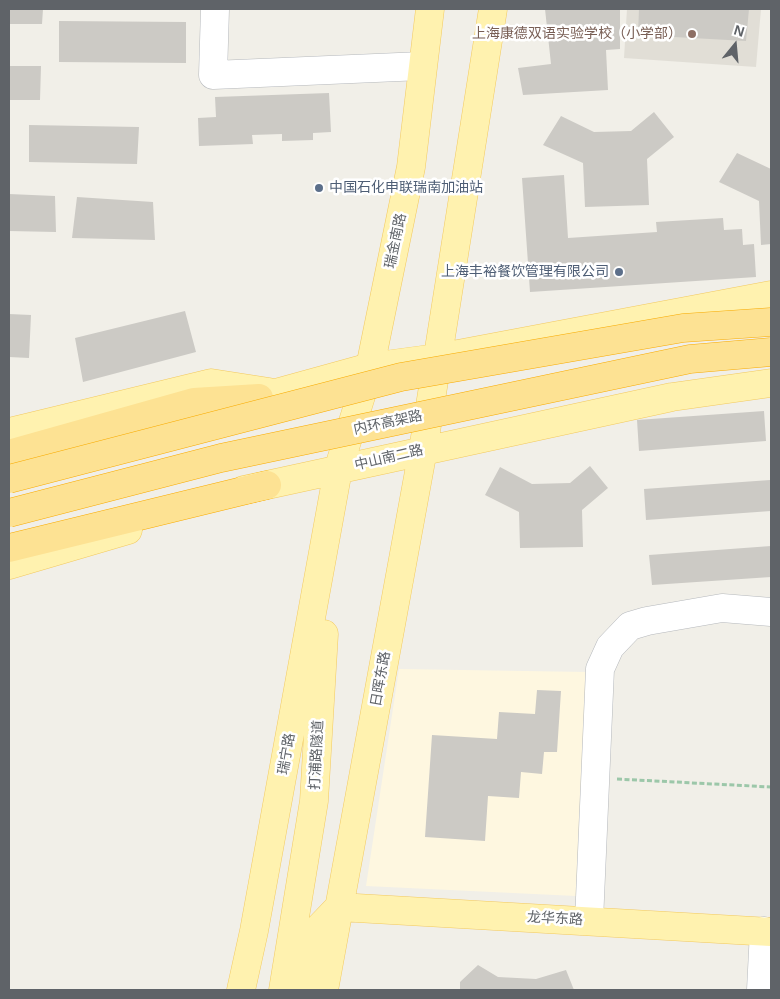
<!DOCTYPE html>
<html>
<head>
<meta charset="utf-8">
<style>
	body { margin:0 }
	#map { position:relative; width:780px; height:999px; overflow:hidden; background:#f1efe8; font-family:Arial,sans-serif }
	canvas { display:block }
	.frame { position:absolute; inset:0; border:10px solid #5f6368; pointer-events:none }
	.north { position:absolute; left:710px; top:20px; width:50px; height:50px; -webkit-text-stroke:4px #fff; paint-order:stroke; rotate:17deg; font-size:14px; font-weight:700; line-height:20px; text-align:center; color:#5f6368 }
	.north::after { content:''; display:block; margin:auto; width:18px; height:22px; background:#5f6368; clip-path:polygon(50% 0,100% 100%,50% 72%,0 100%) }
</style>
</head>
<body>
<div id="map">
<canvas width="780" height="999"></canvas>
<div class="frame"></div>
<div class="north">N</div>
</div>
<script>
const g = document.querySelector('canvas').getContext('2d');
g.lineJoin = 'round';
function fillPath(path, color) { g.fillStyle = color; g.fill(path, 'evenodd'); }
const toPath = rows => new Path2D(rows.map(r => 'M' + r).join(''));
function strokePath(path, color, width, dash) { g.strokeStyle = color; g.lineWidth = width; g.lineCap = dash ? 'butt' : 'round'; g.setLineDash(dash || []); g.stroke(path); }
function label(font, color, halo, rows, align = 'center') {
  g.font = font + ' Arial,"Noto Sans SC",sans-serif'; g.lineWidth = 5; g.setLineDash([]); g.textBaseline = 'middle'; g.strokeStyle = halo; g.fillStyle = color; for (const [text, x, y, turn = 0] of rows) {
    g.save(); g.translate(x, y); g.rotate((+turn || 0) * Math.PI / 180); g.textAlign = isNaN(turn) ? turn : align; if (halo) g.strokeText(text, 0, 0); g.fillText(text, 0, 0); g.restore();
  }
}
const commercial = toPath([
	[399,669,588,672,576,896,366,886]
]);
const education = toPath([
	[627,9,761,9,756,67,624,58]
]);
const building = toPath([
	[9,9,43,9,42,24,9,24],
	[545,9,620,9,620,49,606,50,608,90,523,95,518,68,551,64],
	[639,9,749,9,746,41,638,35],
	[59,21,186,22,186,63,59,62],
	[9,66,41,66,40,100,9,100],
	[329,93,331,132,313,133,313,140,282,141,282,134,252,135,253,144,199,146,198,118,216,117,215,97],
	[654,112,674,137,647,159,649,205,585,207,583,163,543,145,561,116,594,132,631,131],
	[29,125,139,127,137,164,29,162],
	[737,153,771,169,771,244,761,245,759,201,719,182],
	[564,175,568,238,657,232,656,222,723,218,724,230,742,229,743,245,754,244,756,277,530,292,522,178],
	[9,194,55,196,56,232,9,231],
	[77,197,153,202,155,240,72,238],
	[185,311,196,352,83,382,75,338],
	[9,314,31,315,29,358,9,357],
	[764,411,766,441,639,451,637,420],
	[590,466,608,488,582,510,583,547,520,548,519,512,485,495,500,467,532,484,570,483],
	[770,480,771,511,646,520,644,489],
	[771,546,771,577,652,585,649,555],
	[537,690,561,691,557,752,544,752,542,774,521,772,519,798,488,796,485,841,425,837,432,735,497,739,499,712,535,714],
	[478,965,498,977,536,979,566,970,574,990,460,990,460,982]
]);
const path = toPath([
	[617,779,771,787]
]);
const minor = toPath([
	[215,9,213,75,422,66],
	[589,921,600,669,610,647,630,626,647,621,722,608,771,612],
	[761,990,764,931]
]);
const major = toPath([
	[236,404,370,367,437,358,771,295],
	[9,432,211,383,269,392],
	[244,490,672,397,771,383],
	[9,565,128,530],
	[339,907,771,932],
	[241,990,254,931,338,470,370,367,411,167,430,9],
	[283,990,314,801,324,634],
	[304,990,315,932,339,907],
	[324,990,423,450,493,9]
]);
const highway = toPath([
	[9,454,194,402,259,398],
	[9,548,267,485]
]);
const highwayBridge = toPath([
	[9,479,401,377,683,328,771,322],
	[9,513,221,458,690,359,771,352]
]);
const markers = [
	[692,34,5,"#8d6e63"],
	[319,188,5,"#5c6f8a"],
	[619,272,5,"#5c6f8a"]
];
const educationNames = [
	["上海康德双语实验学校（小学部）",682,34]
];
const serviceNames = [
	["中国石化申联瑞南加油站",329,188],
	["上海丰裕餐饮管理有限公司",609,272,"right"]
];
const streetNames = [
	["瑞金南路",396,241,-78],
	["内环高架路",388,423,-12],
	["中山南二路",389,458,-13],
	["日晖东路",381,679,-80],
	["瑞宁路",287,754,-80],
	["打浦路隧道",317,755,-87],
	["龙华东路",555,919,3]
];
fillPath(commercial, '#fef7e0');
fillPath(education, '#e1ded6');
fillPath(building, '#cccac5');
strokePath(minor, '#b5b8bc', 29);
strokePath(major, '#f2c960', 29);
strokePath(highway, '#f9ab00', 29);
strokePath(path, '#9cc7a9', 3, [5, 2.5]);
strokePath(minor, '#fff', 28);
strokePath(major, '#fff2af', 28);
strokePath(highway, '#fde293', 28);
strokePath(highwayBridge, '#f9ab00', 29, []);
strokePath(highwayBridge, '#fde293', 28);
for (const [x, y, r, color] of markers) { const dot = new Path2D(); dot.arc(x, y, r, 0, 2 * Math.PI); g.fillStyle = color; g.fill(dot); strokePath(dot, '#fff', 2); }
label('14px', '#785e54', '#fff', educationNames, 'right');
label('14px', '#4e5e75', '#fff', serviceNames, 'left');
label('14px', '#5f6368', '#fff', streetNames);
</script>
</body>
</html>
